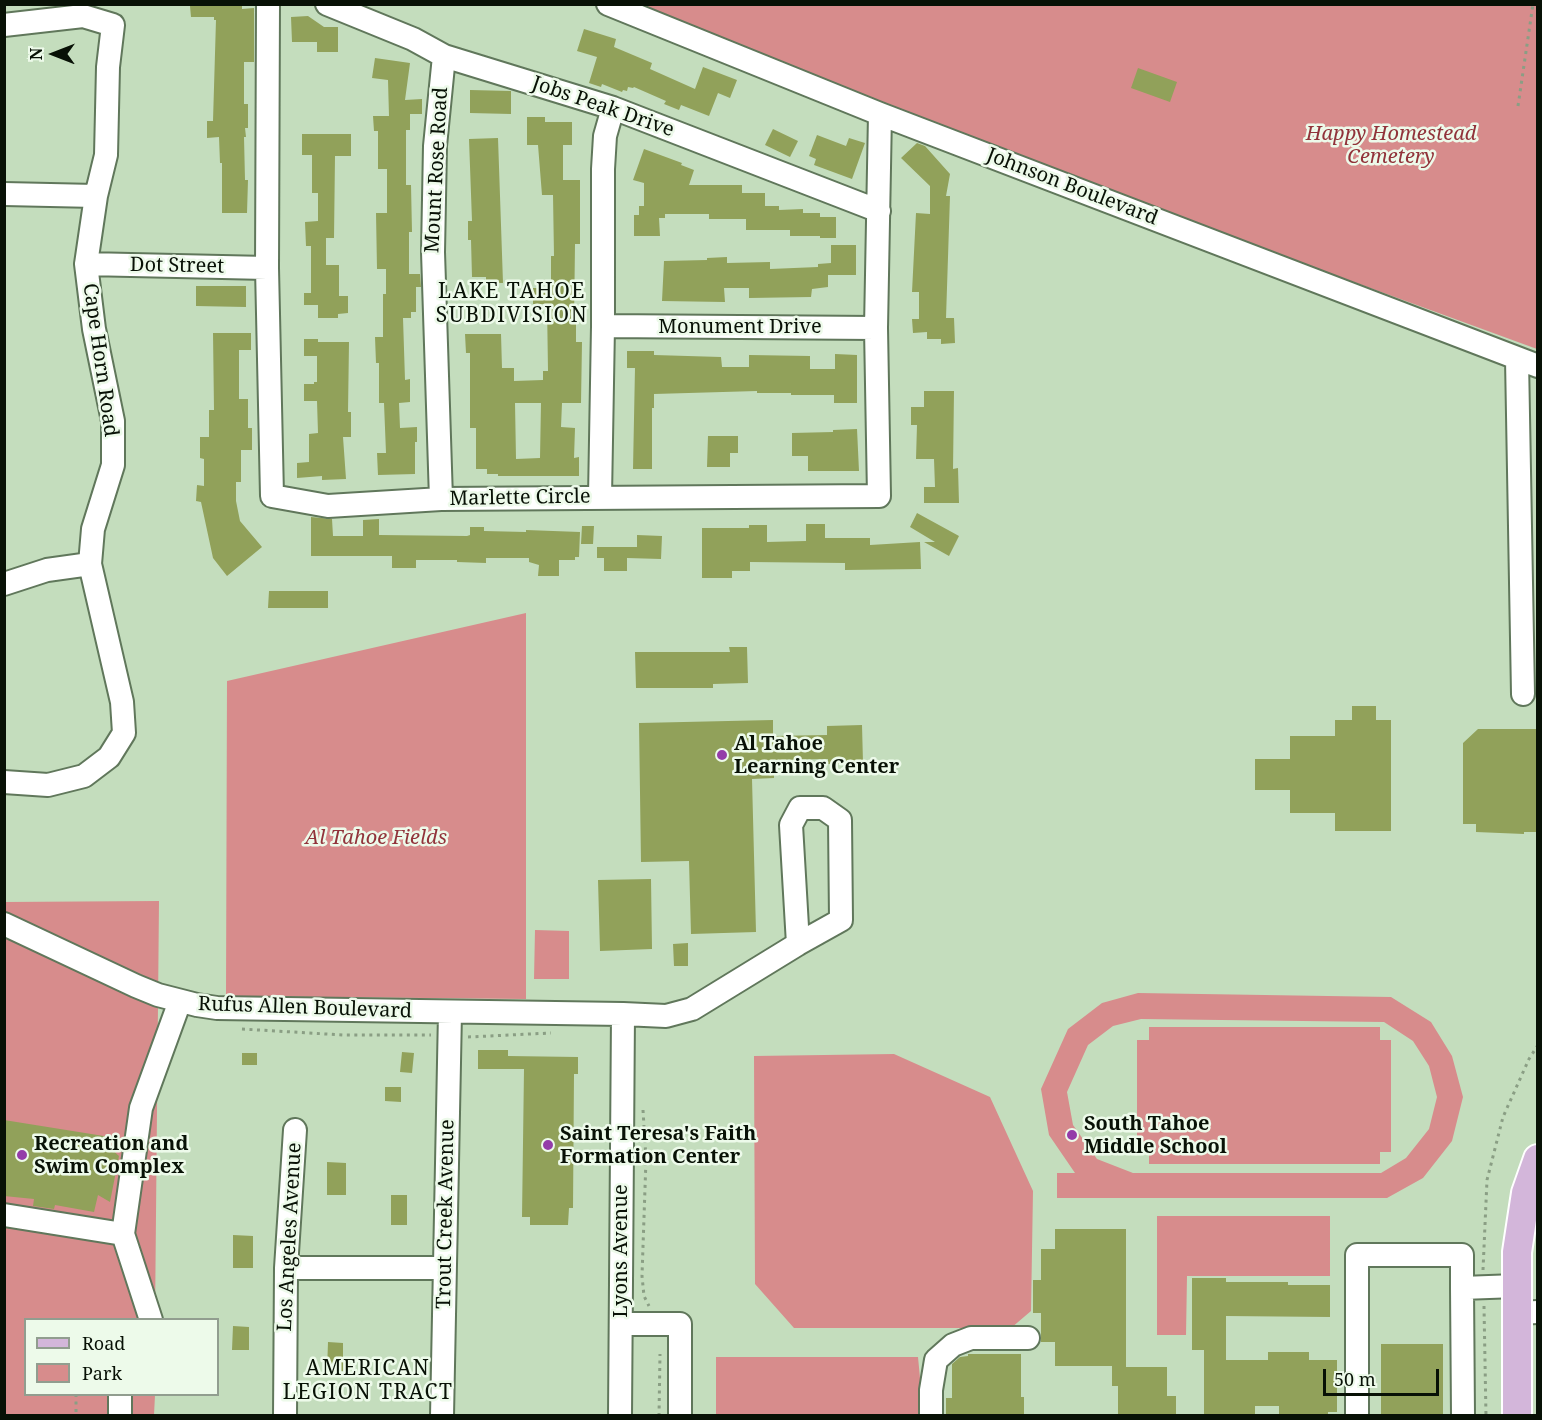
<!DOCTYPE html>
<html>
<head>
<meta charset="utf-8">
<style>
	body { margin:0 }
	#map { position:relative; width:1542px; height:1420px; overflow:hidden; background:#c4ddbd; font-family:"Noto Serif",serif }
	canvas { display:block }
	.frame { position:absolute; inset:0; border:6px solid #081106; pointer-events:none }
	.legend { position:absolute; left:24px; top:1318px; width:195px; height:78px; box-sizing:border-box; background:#edfaea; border:2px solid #919d8f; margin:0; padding:8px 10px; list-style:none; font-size:18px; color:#081106 }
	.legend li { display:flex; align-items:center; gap:12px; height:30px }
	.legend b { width:30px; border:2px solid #919d8f }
	.north { position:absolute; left:24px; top:24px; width:60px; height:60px; -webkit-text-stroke:4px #edfaea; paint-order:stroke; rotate:270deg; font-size:16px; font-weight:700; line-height:24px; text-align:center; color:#081106 }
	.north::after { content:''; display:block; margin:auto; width:21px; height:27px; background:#081106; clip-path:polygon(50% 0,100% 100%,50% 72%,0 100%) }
	.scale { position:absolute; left:1323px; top:1369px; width:116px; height:27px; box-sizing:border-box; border:3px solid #081106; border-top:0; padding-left:8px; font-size:18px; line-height:21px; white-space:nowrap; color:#081106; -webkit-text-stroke:4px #edfaea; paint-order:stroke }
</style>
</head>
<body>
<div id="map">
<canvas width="1542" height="1420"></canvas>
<div class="frame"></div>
<ul class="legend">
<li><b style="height:8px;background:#d3b6da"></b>Road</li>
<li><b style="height:16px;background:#d78c8c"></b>Park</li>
</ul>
<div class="north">N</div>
<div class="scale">50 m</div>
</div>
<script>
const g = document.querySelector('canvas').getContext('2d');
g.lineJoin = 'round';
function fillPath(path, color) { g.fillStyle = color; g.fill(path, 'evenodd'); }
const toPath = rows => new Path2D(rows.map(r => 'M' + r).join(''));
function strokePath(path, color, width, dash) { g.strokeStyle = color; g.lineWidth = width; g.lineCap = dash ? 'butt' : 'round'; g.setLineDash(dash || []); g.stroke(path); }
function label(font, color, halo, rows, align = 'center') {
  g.font = font + ' "Noto Serif",serif'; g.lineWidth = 5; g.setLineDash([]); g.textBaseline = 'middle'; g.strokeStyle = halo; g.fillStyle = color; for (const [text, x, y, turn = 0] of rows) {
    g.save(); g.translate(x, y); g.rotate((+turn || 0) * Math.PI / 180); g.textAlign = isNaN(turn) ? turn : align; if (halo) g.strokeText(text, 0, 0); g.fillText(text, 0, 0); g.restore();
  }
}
const green = toPath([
	[633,5,1537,5,1537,349,949,134],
	[526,613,526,999,226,996,227,681],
	[159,901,155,1319,26,1320,26,1394,155,1395,154,1415,5,1415,4,902],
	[535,930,569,931,569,979,534,979],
	[1138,993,1391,997,1431,1022,1452,1056,1463,1097,1452,1141,1423,1178,1387,1198,1057,1198,1057,1173,1075,1173,1049,1135,1041,1089,1068,1029,1102,1003],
	[1141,1019,1384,1022,1413,1041,1429,1066,1437,1097,1429,1129,1406,1158,1381,1173,1133,1173,1097,1159,1073,1125,1067,1092,1088,1045,1113,1026],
	[1149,1027,1380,1027,1380,1040,1391,1040,1391,1152,1380,1152,1380,1164,1149,1164,1149,1152,1137,1152,1137,1040,1149,1040],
	[894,1054,990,1097,1033,1191,1031,1311,1011,1328,794,1328,755,1284,754,1056],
	[1157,1216,1330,1216,1330,1276,1187,1276,1186,1335,1157,1335],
	[716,1357,918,1357,922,1399,920,1415,716,1416]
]);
const building = toPath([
	[242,4,242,9,254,8,254,62,244,62,244,104,248,104,248,128,245,128,246,137,244,137,245,180,248,180,247,213,222,213,222,163,220,163,219,137,207,138,207,121,213,121,216,20,214,20,214,17,191,17,190,6],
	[308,16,324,27,338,27,338,52,317,52,317,42,292,42,291,17],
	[584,29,616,39,614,47,652,63,650,69,695,89,703,67,737,80,730,98,718,93,709,116,681,105,679,110,664,104,666,101,634,87,633,88,628,87,627,91,623,90,622,92,602,84,601,87,589,83,597,57,577,51],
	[375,58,410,63,405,100,422,99,422,114,410,114,410,130,406,130,406,185,411,185,412,232,409,232,409,274,420,274,421,287,416,287,416,312,411,312,411,318,403,318,405,380,410,379,410,402,399,403,400,428,417,427,417,442,415,442,415,474,378,475,377,453,386,453,384,403,379,403,379,363,376,363,375,337,383,337,383,294,386,294,386,269,377,269,376,213,387,213,387,169,378,169,378,131,374,131,373,116,389,116,388,80,372,78],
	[1138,68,1177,82,1170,102,1131,88],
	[470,90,511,91,511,114,470,113],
	[527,117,545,117,545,122,572,122,572,145,563,145,563,180,580,180,580,244,575,244,574,323,576,323,576,342,582,342,581,403,562,403,561,427,575,428,574,458,579,457,579,476,498,476,498,474,487,474,487,469,476,469,476,428,470,428,470,353,466,353,465,334,501,334,502,368,514,368,514,381,543,380,543,371,548,371,547,304,533,304,533,288,551,288,551,256,554,256,553,195,542,195,538,145,527,145],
	[515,403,541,403,540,458,516,459],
	[773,129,798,141,790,157,765,145],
	[302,134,351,134,351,156,335,156,334,238,326,238,326,265,339,265,339,296,348,296,348,313,338,314,338,318,318,318,318,305,304,305,304,293,311,293,311,246,306,246,305,222,318,221,318,193,312,193,312,155,302,155],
	[817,135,846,146,849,138,865,143,852,179,814,165,816,159,809,156],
	[498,138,503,283,486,283,486,277,472,277,471,240,468,240,468,221,472,221,469,139],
	[917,143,925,146,950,174,946,196,950,196,946,318,954,318,955,343,941,344,941,339,927,339,927,332,913,333,912,319,919,319,919,292,912,292,916,213,930,214,930,186,901,158],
	[644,149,682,163,681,165,694,170,689,185,742,185,742,193,765,193,765,206,779,206,779,210,803,209,803,213,820,213,820,217,836,217,836,238,820,238,820,236,790,236,790,230,746,230,746,219,709,219,709,214,665,214,665,218,659,218,660,236,634,236,634,215,639,215,639,206,644,206,644,183,633,180],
	[831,245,856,245,856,275,828,275,828,287,812,289,811,297,749,298,749,288,724,288,725,302,662,301,664,261,707,260,707,258,727,257,727,263,770,262,770,269,818,267,818,264,831,263],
	[196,286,246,286,246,307,196,306],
	[213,333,251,333,251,350,239,350,239,399,248,399,248,428,252,428,252,450,241,450,241,482,236,482,236,501,240,521,262,547,227,576,213,558,201,502,196,501,197,485,204,486,204,459,200,458,200,437,209,437,209,410,214,410],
	[304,339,318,339,318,342,349,342,348,412,351,412,351,437,343,437,346,479,322,480,322,476,297,478,297,463,309,462,309,434,318,433,317,401,304,401,304,384,314,384,314,382,317,382,317,356,304,356],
	[627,351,654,351,654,355,721,357,722,367,749,367,749,355,810,356,810,369,835,369,835,354,857,355,857,403,834,403,834,395,791,395,791,393,757,393,757,391,654,394,654,408,652,408,652,469,633,469,635,368,627,368],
	[924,391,954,391,953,469,958,468,959,503,924,503,924,487,935,487,934,459,916,459,917,425,911,425,911,407,924,407],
	[857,429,859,471,808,471,808,456,792,456,792,433,833,432,833,430],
	[708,436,738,436,738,453,730,453,730,467,707,467],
	[917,513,959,536,949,556,924,542,935,542,910,527],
	[311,517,332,519,333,536,363,536,363,520,379,519,379,535,467,536,470,535,470,527,484,527,484,531,526,532,526,530,580,532,579,557,575,557,575,560,559,560,559,576,538,576,539,565,529,562,529,558,486,558,486,563,457,562,457,560,416,560,416,568,392,568,392,556,311,556],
	[806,524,825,524,825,538,870,538,870,545,920,542,921,569,845,570,845,563,750,562,750,571,732,571,732,578,702,578,702,528,749,528,749,525,767,525,767,542,806,541],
	[582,526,594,526,593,544,581,544],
	[637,535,662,536,661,559,627,558,627,571,604,571,604,558,597,558,597,547,637,547],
	[269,591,328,591,328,608,268,608],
	[729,647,747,647,748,683,713,684,713,688,636,688,635,652,730,652],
	[1352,706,1376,706,1376,720,1391,720,1391,831,1335,831,1335,813,1290,813,1290,790,1255,790,1255,759,1290,759,1290,736,1335,736,1335,720,1352,720],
	[773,720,773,736,827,735,827,726,862,725,863,763,828,764,828,759,774,760,774,778,752,779,756,932,691,934,689,861,641,862,639,723],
	[1478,729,1538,729,1538,832,1524,832,1524,834,1476,832,1476,824,1463,824,1463,743],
	[651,879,652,949,600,951,598,880],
	[688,943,688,966,674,966,673,944],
	[478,1050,508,1050,508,1056,578,1057,578,1074,574,1074,573,1208,569,1208,568,1225,530,1225,530,1217,522,1217,524,1069,478,1069],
	[402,1052,414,1053,412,1073,400,1072],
	[242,1053,257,1053,257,1065,242,1065],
	[385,1087,401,1087,401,1102,385,1101],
	[4,1120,110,1137,108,1146,119,1156,110,1202,98,1195,94,1212,55,1205,54,1209,33,1206,34,1199,4,1196],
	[327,1162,346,1163,346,1195,327,1195],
	[391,1195,407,1195,407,1225,391,1225],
	[1055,1229,1126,1229,1126,1367,1167,1367,1167,1396,1176,1396,1176,1416,1118,1416,1118,1386,1112,1386,1112,1366,1055,1366,1055,1342,1041,1342,1041,1313,1033,1313,1033,1280,1041,1280,1041,1249,1055,1249],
	[233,1235,253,1236,253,1268,233,1268],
	[1192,1278,1226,1278,1226,1282,1288,1282,1288,1285,1330,1285,1330,1317,1226,1316,1226,1360,1268,1360,1268,1352,1309,1352,1309,1360,1337,1360,1337,1412,1328,1412,1328,1416,1279,1416,1279,1406,1255,1406,1255,1416,1204,1416,1204,1350,1192,1350],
	[233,1326,249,1327,249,1350,232,1350],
	[328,1342,343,1343,343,1371,327,1371],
	[1381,1344,1443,1344,1443,1416,1381,1416],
	[968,1354,1021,1354,1021,1397,1024,1397,1024,1416,946,1416,946,1398,952,1398,952,1364,960,1357,968,1356]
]);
const path = toPath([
	[1518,106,1533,4],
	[242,1029,343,1035,431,1035],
	[468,1037,551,1033],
	[643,1110,646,1159,642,1276,644,1296,649,1306],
	[1483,1270,1487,1180,1503,1117,1529,1059,1538,1045],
	[1484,1306,1486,1416],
	[76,1394,76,1416],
	[659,1416,660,1354]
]);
const minor = toPath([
	[268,4,267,268,272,496,328,506,441,499,879,496,876,328,880,114],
	[327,4,413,39,444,56,613,108,879,211],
	[608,4,880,114,1538,366],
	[4,25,83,16,113,25,108,67,106,155,96,196,86,264,94,329,113,421,113,465,93,529,90,564,122,702,124,733,109,757,84,776,48,785,4,782],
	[4,194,96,196],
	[86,264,267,268],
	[603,326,876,328],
	[1517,359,1523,694],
	[600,497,603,326,603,169,605,136,613,108],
	[441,499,433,252,435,146,444,56],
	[4,584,47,570,90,564],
	[4,924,136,986,158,995,197,1005,217,1008,623,1014,666,1016,692,1009,798,944,841,920,840,820,823,808,800,808,791,825,798,944],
	[4,1215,123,1234,141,1108,180,1001],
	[123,1234,151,1320],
	[286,1268,444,1268],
	[1516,1313,1538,1312],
	[621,1324,680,1324,680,1416],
	[120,1394,120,1416],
	[285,1416,286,1268,295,1130],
	[442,1416,450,1012],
	[620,1416,623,1014],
	[931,1416,931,1390,936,1360,953,1345,971,1338,1028,1338],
	[1357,1416,1357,1255,1462,1255,1462,1288],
	[1463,1416,1462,1288,1516,1286]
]);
const major = toPath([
	[1517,1416,1517,1252,1526,1193,1538,1159]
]);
const markers = [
	[722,755,6,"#943ca9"],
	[1072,1135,6,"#943ca9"],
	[548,1145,6,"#943ca9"],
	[22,1155,6,"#943ca9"]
];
const streetNames = [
	["Jobs Peak Drive",603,107,19],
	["Mount Rose Road",437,170,-87],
	["Johnson Boulevard",1072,187,21],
	["Dot Street",177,266,1],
	["Monument Drive",740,327],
	["Cape Horn Road",100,360,82],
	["Marlette Circle",520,498,-1],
	["Rufus Allen Boulevard",305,1008,2],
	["Trout Creek Avenue",446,1214,-89],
	["Los Angeles Avenue",290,1237,-87],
	["Lyons Avenue",621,1251,-90]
];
const parkNames = [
	["Happy Homestead",1391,134],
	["Cemetery",1391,157],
	["Al Tahoe Fields",376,838]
];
const poiNames = [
	["Al Tahoe",734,744],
	["Learning Center",734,767],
	["South Tahoe",1084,1124],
	["Middle School",1084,1147],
	["Saint Teresa's Faith",560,1134],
	["Formation Center",560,1157],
	["Recreation and",34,1144],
	["Swim Complex",34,1167]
];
const neighbourhoodNames = [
	["LAKE TAHOE",512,292],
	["SUBDIVISION",512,316],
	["AMERICAN",368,1369],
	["LEGION TRACT",368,1393]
];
fillPath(green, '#d78c8c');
fillPath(building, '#91a15a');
strokePath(minor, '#60775b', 26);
strokePath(major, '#fff', 32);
strokePath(path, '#8a9e84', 3, [3, 4.5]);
strokePath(minor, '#fff', 22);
strokePath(major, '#d3b6da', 28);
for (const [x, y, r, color] of markers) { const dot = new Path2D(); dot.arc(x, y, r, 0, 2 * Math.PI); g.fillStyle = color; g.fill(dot); strokePath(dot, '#edfaea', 2); }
label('20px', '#081106', '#edfaea', streetNames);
label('italic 20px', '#91333a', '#edfaea', parkNames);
label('bold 20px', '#081106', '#edfaea', poiNames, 'left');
g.letterSpacing = '1.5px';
label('21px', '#081106', '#edfaea', neighbourhoodNames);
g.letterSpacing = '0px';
</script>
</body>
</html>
